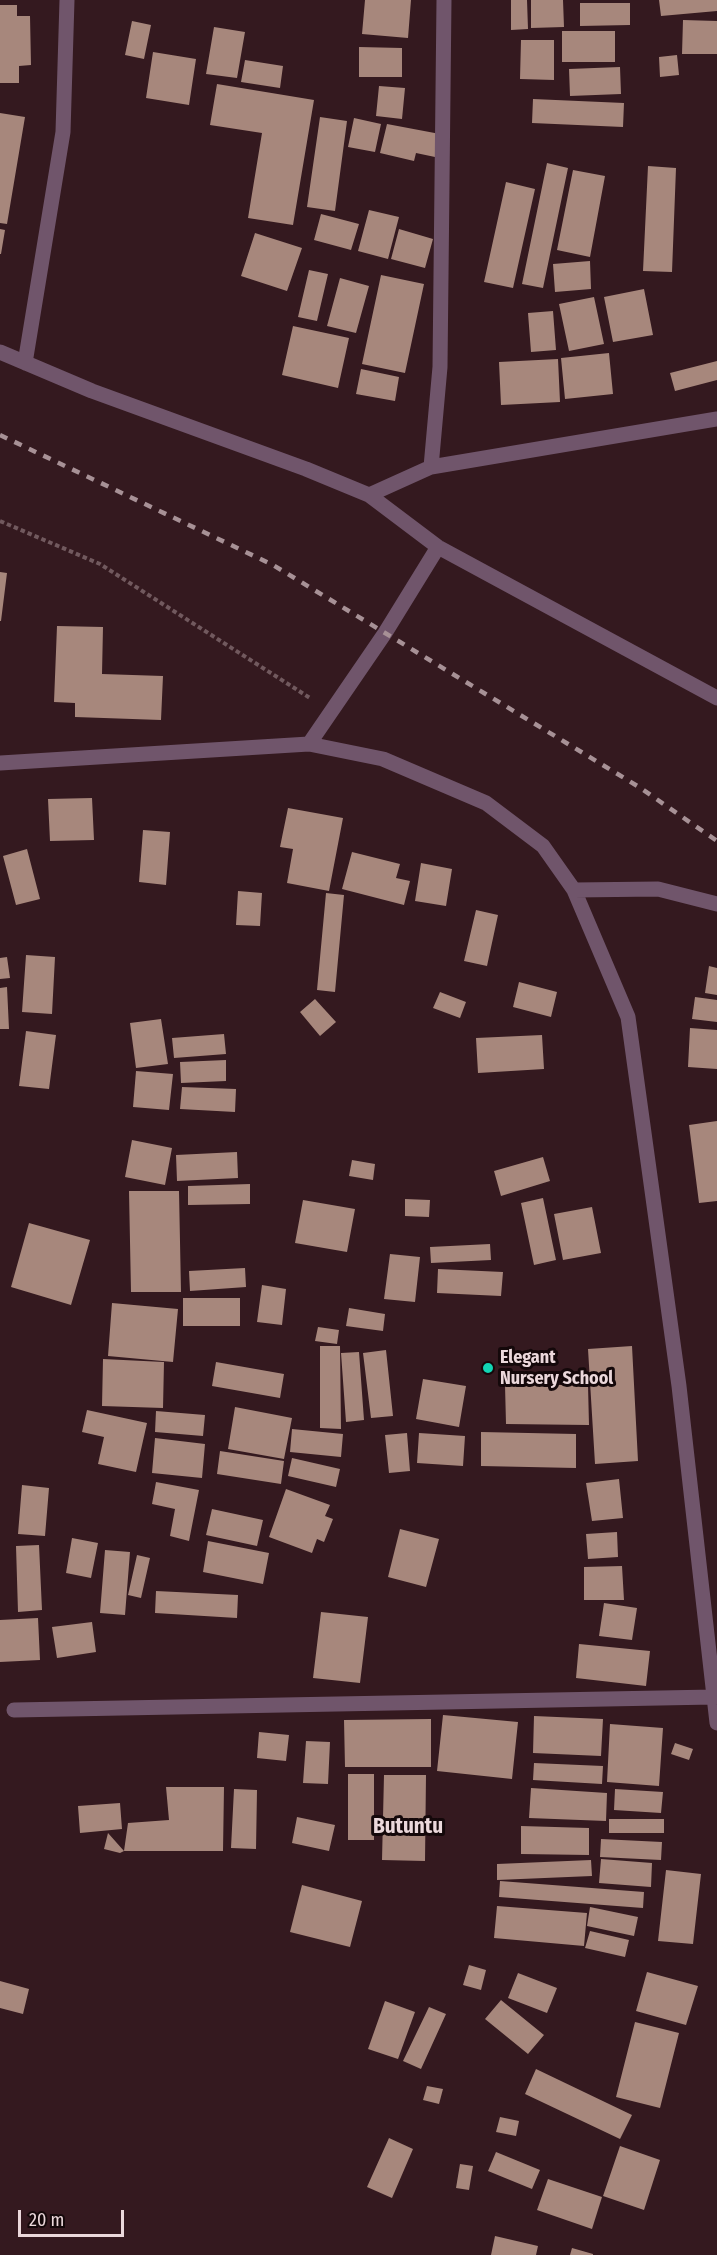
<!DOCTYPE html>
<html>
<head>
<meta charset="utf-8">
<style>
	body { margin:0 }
	#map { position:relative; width:717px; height:2255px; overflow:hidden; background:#34191f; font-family:"Fira Sans Condensed",sans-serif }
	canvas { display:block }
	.scale { position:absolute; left:18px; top:2210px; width:106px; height:27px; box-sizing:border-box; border:3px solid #ebd8db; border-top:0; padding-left:8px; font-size:18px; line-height:21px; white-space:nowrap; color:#ebd8db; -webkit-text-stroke:4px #14080a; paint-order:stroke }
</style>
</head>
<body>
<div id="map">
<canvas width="717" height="2255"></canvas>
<div class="scale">20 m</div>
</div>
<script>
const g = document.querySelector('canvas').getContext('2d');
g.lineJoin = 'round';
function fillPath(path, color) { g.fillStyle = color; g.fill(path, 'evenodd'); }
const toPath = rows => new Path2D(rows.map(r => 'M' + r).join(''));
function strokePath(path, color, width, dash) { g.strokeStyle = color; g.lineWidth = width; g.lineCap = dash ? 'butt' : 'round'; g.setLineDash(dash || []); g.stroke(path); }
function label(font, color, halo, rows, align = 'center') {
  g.font = font + ' "Fira Sans Condensed",sans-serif'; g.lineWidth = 6; g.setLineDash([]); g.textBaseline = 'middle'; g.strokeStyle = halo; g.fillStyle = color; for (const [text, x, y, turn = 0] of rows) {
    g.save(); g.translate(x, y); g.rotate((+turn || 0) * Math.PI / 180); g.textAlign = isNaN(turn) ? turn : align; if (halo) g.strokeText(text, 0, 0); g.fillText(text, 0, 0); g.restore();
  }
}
const building = toPath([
	[365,0,411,0,408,38,362,34],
	[511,0,527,0,528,29,511,30],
	[531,0,563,0,564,27,531,28],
	[659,0,717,0,717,11,661,16],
	[580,3,630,3,630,25,580,26],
	[0,5,17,5,17,16,30,16,31,65,19,66,19,83,0,83],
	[683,20,717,21,717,54,682,54],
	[132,21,151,25,144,59,125,55],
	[214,27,245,32,237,78,206,74],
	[562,31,615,31,615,62,562,62],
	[521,40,554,40,554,80,520,79],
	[359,47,402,48,402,77,359,77],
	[153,52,196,59,189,105,146,98],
	[677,55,679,75,660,77,659,57],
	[245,60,283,66,280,88,241,82],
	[620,67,621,94,570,96,569,69],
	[217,84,314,100,293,225,248,218,262,133,210,125],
	[379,86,405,88,402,119,376,116],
	[533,99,624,103,623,127,532,123],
	[0,113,25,117,7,224,0,223],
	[320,117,347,121,335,211,307,207],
	[354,118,381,124,375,152,348,147],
	[387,124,440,134,435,157,416,153,414,161,380,153],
	[547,163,568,168,543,288,522,284],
	[648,166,676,168,672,272,643,271],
	[573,170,605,176,590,257,557,250],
	[506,182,535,189,513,288,484,282],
	[369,210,399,217,388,259,358,251],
	[321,214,359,224,351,250,314,240],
	[0,229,5,230,1,254,0,254],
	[399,229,433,239,425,268,391,259],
	[255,233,302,248,287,291,241,276],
	[590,261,591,289,555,292,553,264],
	[309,270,328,274,317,321,298,317],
	[381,275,424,284,405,373,362,364],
	[340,278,369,286,356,333,327,326],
	[644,289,653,335,613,342,604,297],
	[594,297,604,344,569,351,559,304],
	[553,311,556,350,531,352,528,313],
	[293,326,349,338,338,388,282,375],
	[609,353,613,394,565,399,561,358],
	[558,359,560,402,501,405,499,362],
	[717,361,717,380,675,391,670,373],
	[361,369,399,377,395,401,356,394],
	[0,572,7,573,1,621,0,621],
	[57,626,103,627,102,674,163,676,161,720,75,717,75,703,54,702],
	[92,798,94,840,50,841,48,799],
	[288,808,343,818,329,891,287,883,293,849,280,847],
	[143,830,170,832,166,885,139,882],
	[27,849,40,899,16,905,3,856],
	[352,852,400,864,396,878,410,881,404,905,342,889],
	[421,863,452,869,446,906,415,901],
	[238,891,262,893,260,926,236,925],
	[326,893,344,895,335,992,317,990],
	[476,910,498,915,487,966,464,961],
	[26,955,55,957,52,1014,22,1012],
	[7,957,10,978,0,979,0,958],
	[709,966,717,968,717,995,705,993],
	[519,982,557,992,551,1017,513,1007],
	[7,987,9,1029,0,1029,0,988],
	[440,992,466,1002,460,1018,433,1008],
	[695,997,717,1000,717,1022,692,1019],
	[315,999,336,1022,320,1036,300,1012],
	[161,1019,168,1064,136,1068,130,1023],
	[690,1028,717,1030,717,1069,688,1067],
	[26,1031,56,1035,49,1089,19,1086],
	[224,1034,226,1054,174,1058,172,1038],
	[542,1035,544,1069,478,1073,476,1038],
	[226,1060,226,1081,181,1083,180,1062],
	[136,1071,173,1074,169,1110,133,1107],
	[182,1087,236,1089,235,1112,180,1109],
	[717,1121,717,1201,699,1203,689,1125],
	[132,1140,172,1148,165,1185,125,1177],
	[237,1152,238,1178,177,1181,176,1155],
	[543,1157,550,1181,501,1196,494,1171],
	[352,1160,375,1164,373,1180,349,1176],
	[250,1184,250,1204,188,1205,188,1186],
	[129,1191,179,1191,181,1292,131,1292],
	[543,1198,556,1260,534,1265,521,1203],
	[405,1199,430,1200,429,1217,405,1216],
	[303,1200,355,1209,347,1252,295,1243],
	[592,1207,601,1253,563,1260,554,1214],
	[29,1223,90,1240,71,1305,11,1287],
	[490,1244,491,1260,431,1263,430,1247],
	[390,1254,420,1257,415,1302,384,1299],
	[245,1268,246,1287,190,1291,189,1271],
	[438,1269,503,1272,501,1296,437,1293],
	[262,1285,286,1289,282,1325,257,1322],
	[183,1298,240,1298,240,1326,183,1326],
	[112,1303,178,1309,173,1362,108,1356],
	[349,1308,385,1314,383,1331,346,1326],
	[318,1327,339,1330,337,1344,315,1341],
	[320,1346,340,1346,341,1429,320,1428],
	[632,1346,638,1461,595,1464,588,1349],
	[386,1350,393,1416,371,1418,363,1353],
	[359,1352,364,1420,346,1422,341,1353],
	[103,1359,164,1362,163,1408,102,1406],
	[216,1362,284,1374,280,1398,212,1386],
	[423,1379,466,1386,459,1427,416,1419],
	[505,1385,588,1385,589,1425,506,1424],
	[235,1407,292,1418,284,1459,228,1449],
	[87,1410,147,1423,136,1472,98,1464,104,1437,82,1432],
	[156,1411,205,1415,203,1436,155,1432],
	[292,1429,343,1434,341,1457,290,1452],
	[481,1432,576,1434,576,1468,481,1466],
	[407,1433,410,1471,389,1473,385,1435],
	[419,1433,465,1436,463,1466,417,1463],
	[155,1438,205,1444,202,1478,152,1473],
	[220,1451,284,1461,281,1484,217,1474],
	[292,1458,340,1469,336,1487,288,1476],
	[619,1479,623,1518,592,1521,586,1483],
	[156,1482,199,1490,189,1541,170,1536,175,1509,152,1504],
	[22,1485,49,1488,45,1536,18,1534],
	[286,1489,330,1505,325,1516,333,1519,324,1542,317,1539,312,1553,269,1537],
	[212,1509,263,1520,257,1546,206,1535],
	[400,1529,439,1539,426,1587,388,1577],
	[617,1532,618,1557,588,1559,586,1534],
	[72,1538,98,1543,91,1578,66,1573],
	[208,1541,269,1553,263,1584,203,1572],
	[39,1545,42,1610,18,1612,16,1546],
	[105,1550,130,1552,125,1615,100,1613],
	[137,1555,150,1558,141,1598,128,1595],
	[622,1566,624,1600,584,1600,584,1567],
	[156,1591,238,1595,237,1618,155,1613],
	[604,1603,637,1608,632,1640,599,1636],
	[321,1612,368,1617,360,1683,313,1678],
	[38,1618,40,1660,0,1662,0,1620],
	[92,1622,96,1652,57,1658,52,1627],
	[579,1644,650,1651,646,1686,576,1678],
	[443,1715,518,1722,512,1779,437,1771],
	[534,1716,603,1719,601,1756,533,1753],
	[431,1719,431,1767,345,1767,344,1720],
	[610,1724,663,1728,659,1786,607,1782],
	[259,1732,289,1735,286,1761,257,1758],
	[306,1741,330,1742,328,1784,303,1783],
	[675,1743,693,1749,689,1760,671,1754],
	[534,1763,603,1766,602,1784,533,1780],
	[348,1774,374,1774,374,1840,348,1840],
	[384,1775,426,1775,425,1861,382,1860],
	[166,1787,224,1787,223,1851,124,1851,128,1823,169,1820],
	[531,1788,607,1793,606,1821,529,1818],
	[234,1789,257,1790,256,1849,231,1848],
	[615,1789,663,1792,661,1813,614,1810],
	[120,1803,122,1829,80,1833,78,1806],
	[297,1817,335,1825,329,1851,292,1843],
	[609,1819,664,1819,664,1833,609,1833],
	[521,1826,589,1828,589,1855,521,1854],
	[108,1833,124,1851,120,1853,104,1849],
	[601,1839,662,1842,661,1860,600,1857],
	[601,1859,652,1863,651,1887,599,1883],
	[591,1860,592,1876,497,1880,497,1864],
	[666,1870,701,1874,693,1944,658,1941],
	[500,1881,644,1892,643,1908,499,1897],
	[302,1885,362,1901,350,1947,290,1932],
	[497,1906,587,1913,584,1946,494,1938],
	[590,1907,638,1917,634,1936,587,1926],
	[590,1931,629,1940,625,1957,585,1948],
	[469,1965,486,1970,481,1990,463,1985],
	[647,1972,698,1986,686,2025,636,2011],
	[518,1973,557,1988,547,2013,508,1998],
	[0,1981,29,1989,23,2014,0,2008],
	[501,2000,544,2035,528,2054,485,2019],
	[385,2001,415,2012,398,2059,368,2049],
	[429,2007,446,2014,421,2069,403,2061],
	[635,2022,679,2033,660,2108,616,2097],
	[536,2069,632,2115,620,2139,525,2094],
	[427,2086,443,2089,439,2104,423,2100],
	[500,2117,519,2121,516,2136,496,2132],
	[389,2138,413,2149,392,2198,367,2187],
	[620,2146,660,2160,644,2210,603,2196],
	[496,2152,540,2170,532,2189,488,2171],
	[460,2164,473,2166,469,2190,456,2188],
	[548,2179,602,2197,592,2229,537,2210],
	[495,2236,538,2246,536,2255,491,2255],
	[572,2248,593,2254,593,2255,570,2255]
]);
const path = toPath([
	[0,521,100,564,310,698]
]);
const minor = toPath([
	[0,352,92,391,306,469,369,495,438,547,717,698],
	[25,363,63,132,67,0],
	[431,467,440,367,444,0],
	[369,495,431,467,717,419],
	[309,744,385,633,438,547],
	[0,763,309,744,383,759,486,803,543,846,574,890,628,1017,679,1386,717,1723],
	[574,890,658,889,717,904],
	[14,1710,714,1697]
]);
const rail = toPath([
	[0,435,273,565,639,787,717,841]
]);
const markers = [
	[488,1368,6,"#12d5b4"]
];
const poiNames = [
	["Elegant",500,1358],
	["Nursery School",500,1379]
];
const quarterNames = [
	["Butuntu",408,1827]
];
fillPath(building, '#a7877c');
strokePath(path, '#71595e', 4, [4.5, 3]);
strokePath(minor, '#70556b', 15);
strokePath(rail, '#a79196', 4.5, [8, 8]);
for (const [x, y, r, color] of markers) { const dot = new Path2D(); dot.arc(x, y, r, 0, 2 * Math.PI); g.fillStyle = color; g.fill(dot); strokePath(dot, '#14080a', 2); }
label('bold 18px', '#ebd8db', '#14080a', poiNames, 'left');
label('bold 21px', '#ebd8db', '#14080a', quarterNames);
</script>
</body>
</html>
